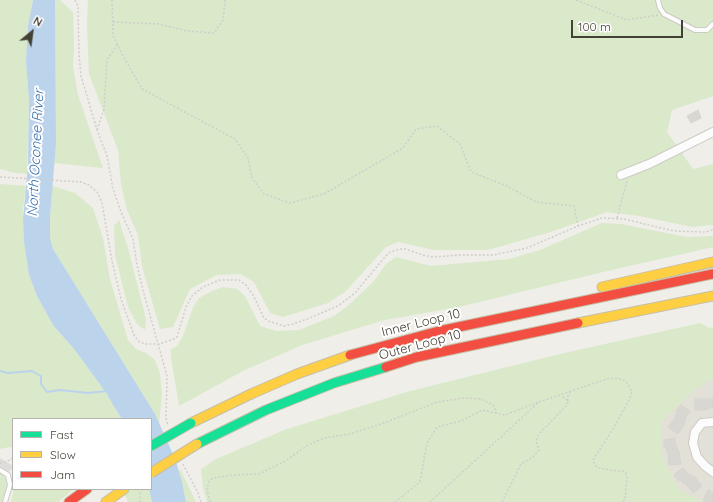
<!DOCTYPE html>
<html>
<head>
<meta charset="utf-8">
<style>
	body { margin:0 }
	#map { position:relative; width:713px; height:502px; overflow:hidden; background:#efeee9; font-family:Quicksand,sans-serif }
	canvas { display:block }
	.legend { position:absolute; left:12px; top:418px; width:140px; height:72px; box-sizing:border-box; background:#fff; border:1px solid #b5b3af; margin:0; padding:5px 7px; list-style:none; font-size:12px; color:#454036 }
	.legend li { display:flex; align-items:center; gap:8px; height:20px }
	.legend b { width:20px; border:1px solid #b5b3af }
	.north { position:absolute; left:12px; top:12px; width:40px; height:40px; -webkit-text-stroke:3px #fff; paint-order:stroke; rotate:29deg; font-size:11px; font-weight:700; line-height:16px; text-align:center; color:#454036 }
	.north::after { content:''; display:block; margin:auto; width:14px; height:18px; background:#454036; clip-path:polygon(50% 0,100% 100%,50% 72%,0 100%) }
	.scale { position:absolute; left:571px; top:20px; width:112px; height:18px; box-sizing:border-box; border:2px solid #454036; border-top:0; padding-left:5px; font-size:12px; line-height:14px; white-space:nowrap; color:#454036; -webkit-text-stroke:3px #fff; paint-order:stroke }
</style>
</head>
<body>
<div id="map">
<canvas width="713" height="502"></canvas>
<ul class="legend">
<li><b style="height:5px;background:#16e098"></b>Fast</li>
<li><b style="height:5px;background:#ffcf43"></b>Slow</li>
<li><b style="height:5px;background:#f24e42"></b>Jam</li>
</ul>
<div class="north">N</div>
<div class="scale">100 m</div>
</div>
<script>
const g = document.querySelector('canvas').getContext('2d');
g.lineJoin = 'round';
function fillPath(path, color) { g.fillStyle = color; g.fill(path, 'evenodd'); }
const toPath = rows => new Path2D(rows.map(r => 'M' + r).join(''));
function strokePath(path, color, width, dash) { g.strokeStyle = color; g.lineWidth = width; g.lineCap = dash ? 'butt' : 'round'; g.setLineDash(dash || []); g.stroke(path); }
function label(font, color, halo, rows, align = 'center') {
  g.font = font + ' Quicksand,sans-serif'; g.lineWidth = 4; g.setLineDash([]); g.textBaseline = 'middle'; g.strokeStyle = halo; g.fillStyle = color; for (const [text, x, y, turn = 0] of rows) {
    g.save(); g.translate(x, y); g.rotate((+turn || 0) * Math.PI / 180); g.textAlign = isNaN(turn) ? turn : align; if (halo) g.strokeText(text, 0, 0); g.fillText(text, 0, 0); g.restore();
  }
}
const residential = toPath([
	[713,363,713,502,692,502,668,489,650,442,662,405]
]);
const green = toPath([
	[0,0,33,0,28,26,26,62,29,100,27,174,15,173,0,169],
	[55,0,60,0,73,12,74,44,73,67,78,95,103,168,54,163,56,143],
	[87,0,713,0,713,96,672,110,667,132,693,169,713,164,713,225,692,227,639,216,607,212,554,231,488,250,434,250,398,242,386,247,345,292,328,303,283,317,270,313,254,282,240,274,217,275,190,289,173,327,160,329,142,266,138,235,127,210,121,185,118,150,89,74,87,24,88,2],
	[0,184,26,186,23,208,24,242,29,275,37,296,53,325,74,349,107,394,113,405,122,419,13,419,13,448,9,447,0,449],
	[52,186,75,193,93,208,103,238,110,279,128,340,136,349,146,353,155,360,160,374,162,394,159,424,155,414,53,249,50,238,50,217],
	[119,220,128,248,146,319,145,330,137,324,128,307,115,255,114,226],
	[602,223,621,224,687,237,713,236,713,247,603,272,459,307,385,320,302,345,243,371,179,406,171,357,171,349,177,346,183,336,193,307,199,298,212,291,223,287,237,289,245,296,260,326,276,331,299,330,334,316,350,304,374,281,386,264,396,257,431,266,509,259,540,250],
	[700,323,709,328,713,327,713,378,693,391,661,422,661,454,678,489,703,502,207,502,203,488,201,469,216,459,287,429,410,391,564,353],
	[181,470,185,479,196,502,186,502,179,471],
	[0,472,6,479,7,485,2,502,0,502],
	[14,489,74,489,58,502,11,502],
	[123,489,149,489,152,502,128,502]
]);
const parking = toPath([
	[0,458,13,466,13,468,4,476,0,472]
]);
const water = toPath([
	[33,0,55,0,56,143,50,217,50,238,53,249,155,414,176,461,182,482,186,502,152,502,149,489,151,489,151,419,122,419,113,405,107,394,74,349,53,325,37,296,29,275,24,242,23,220,28,164,29,100,26,62,28,26]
]);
const stream = toPath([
	[0,371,8,373,32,371,41,376,41,384,47,392,60,390,88,393,107,391]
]);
const building = toPath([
	[698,110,701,118,691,123,687,116,698,110],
	[695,399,713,399,713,408,708,408,708,410,695,410,695,399],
	[681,405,690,411,685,418,686,419,684,423,685,424,678,434,668,427,676,417,675,416,678,412,676,411,681,405],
	[675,438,676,447,677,447,678,451,679,451,681,464,669,465,668,452,667,452,666,447,664,447,664,440,675,438],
	[683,468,689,475,690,474,693,477,694,476,702,486,693,493,685,483,684,484,680,480,679,481,674,475,683,468],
	[708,490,713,492,713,502,707,502,703,500,708,490]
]);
const path = toPath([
	[75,0,78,6,79,54,81,76,97,130,107,156,113,189,121,212,133,239,137,265,143,290,167,376,166,418,168,425],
	[112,0,113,35,123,56,142,89,235,139,248,158,252,178,264,194,290,203,324,194,403,148,416,129,437,126,460,144,471,172,507,186,536,202,574,206,578,226],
	[576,0,627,20,659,15],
	[113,22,159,24,187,31,214,33,223,20,225,0],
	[97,130,104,109,107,60,117,45],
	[0,177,81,182,89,185,98,193,102,203,112,261,121,299,134,335,138,341,145,344,159,344,174,339,177,337,186,307,192,296,203,287,220,280,239,280,246,285,253,295,264,318,268,321,284,326,293,324,307,319,338,306,355,293,384,258,390,252,400,249,406,249,423,255,432,257,462,255,493,255,527,248,578,226,602,218,624,219,674,231,704,232,713,230],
	[617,218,627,181],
	[568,401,568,396,570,392],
	[0,463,6,462,13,458],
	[183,464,198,493,201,502],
	[138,489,140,493,140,502],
	[210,502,207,489,209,481,213,478,233,475,259,474,284,462,308,445,324,438,350,434,387,422,437,402,464,398,481,399,493,405,497,413],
	[395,502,420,482,427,443,437,427,461,421,482,410,505,415,538,402],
	[430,502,539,402,610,378,622,379,628,384,632,392,629,400,613,429,593,460,595,465,599,468,617,471,623,471,626,473,627,476,625,500,622,502],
	[502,502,521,464,533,457,539,450,536,441,539,434,567,405,568,401,566,399,562,396]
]);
const lane = toPath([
	[658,0,660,8,664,14,695,30,707,30,713,24],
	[0,470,8,475,10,485,5,502]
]);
const street = toPath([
	[621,175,649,164,713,132],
	[713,422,702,423,695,432,693,443,697,457,705,466,713,472]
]);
const fast = toPath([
	[197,444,266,410,334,383,386,367]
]);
const slow = toPath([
	[602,287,713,262],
	[578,323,713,296],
	[191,423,251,394,297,374,350,355],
	[106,502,124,489]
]);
const jam = toPath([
	[350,355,439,331,713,274],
	[386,367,417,357,578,323],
	[69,502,87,489]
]);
const fastBridge = toPath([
	[151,446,191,423]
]);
const slowBridge = toPath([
	[151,473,197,444]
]);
const streetNames = [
	["Inner Loop 10",421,323,-14],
	["Outer Loop 10",420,345,-15]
];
const waterNames = [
	["North Oconee River",36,153,-87]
];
fillPath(residential, '#e3e0d7');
fillPath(green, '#dae9ca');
fillPath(parking, '#deddd9');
fillPath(water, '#bbd3eb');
strokePath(stream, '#bbd3eb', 2);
fillPath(building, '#d9d7d1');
strokePath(building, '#d7d5cf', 1);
strokePath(lane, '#cccac5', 6);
strokePath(street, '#cccac5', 10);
strokePath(fast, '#c6bea6', 11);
strokePath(slow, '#c6bea6', 11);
strokePath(jam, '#c6bea6', 11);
strokePath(path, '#d0cecb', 1.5, [2, 2]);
strokePath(lane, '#fdfcfc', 4);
strokePath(street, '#fdfcfc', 8);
strokePath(fast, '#16e098', 9);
strokePath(slow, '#ffcf43', 9);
strokePath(jam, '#f24e42', 9);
strokePath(fastBridge, '#c6bea6', 11, []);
strokePath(slowBridge, '#c6bea6', 11, []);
strokePath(fastBridge, '#16e098', 9);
strokePath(slowBridge, '#ffcf43', 9);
label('13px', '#454036', '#fff', streetNames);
label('italic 14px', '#356eab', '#fff', waterNames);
</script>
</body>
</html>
